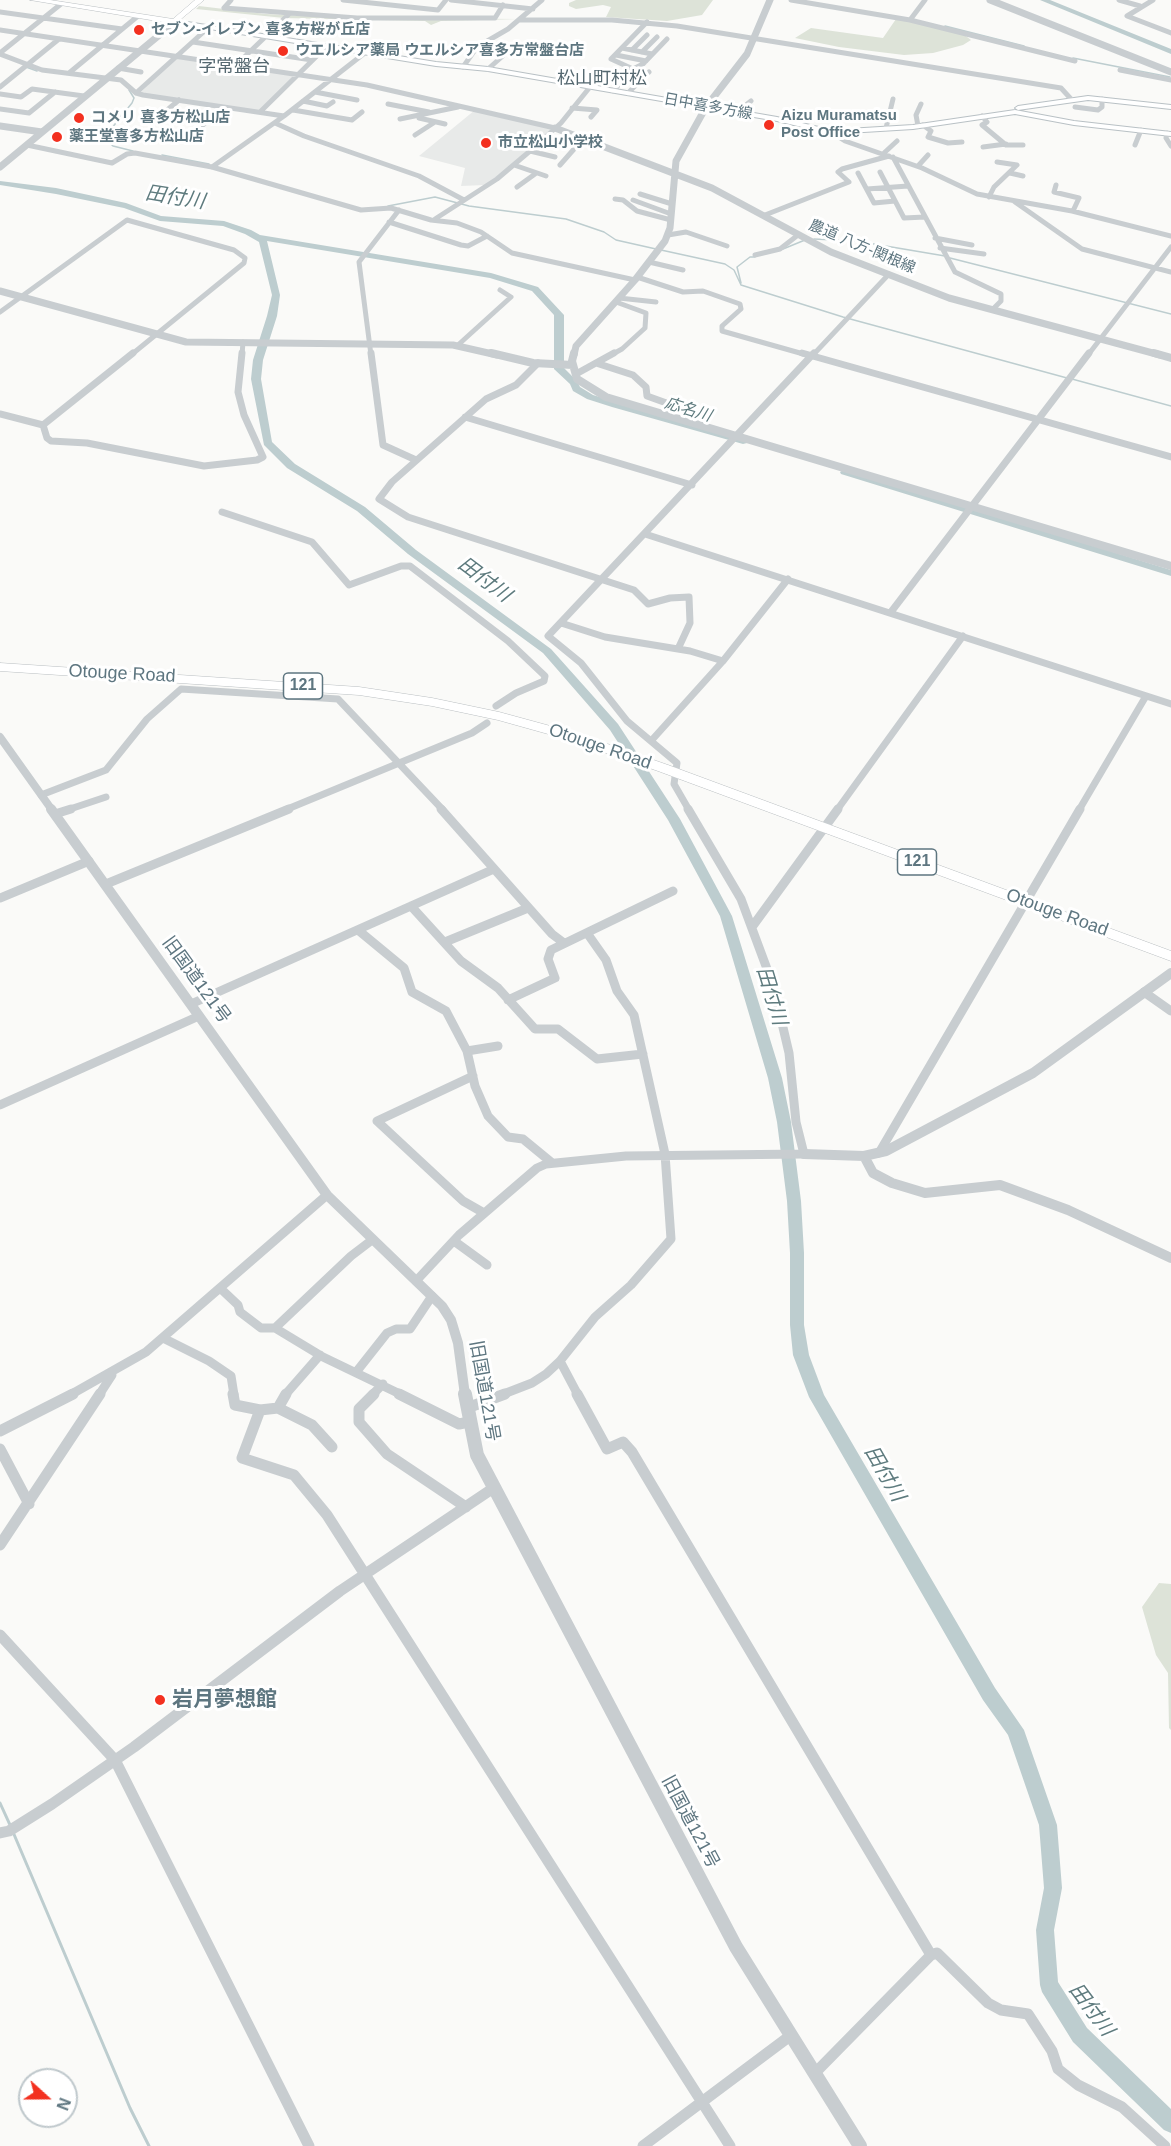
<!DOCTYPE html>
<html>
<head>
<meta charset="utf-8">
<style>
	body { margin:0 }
	#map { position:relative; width:1171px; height:2146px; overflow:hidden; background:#fafaf8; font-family:Helvetica,sans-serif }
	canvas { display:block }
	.north { position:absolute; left:18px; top:2068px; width:60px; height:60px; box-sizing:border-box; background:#fff; border:2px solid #bfc8cc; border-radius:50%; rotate:111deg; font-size:16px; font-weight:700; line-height:24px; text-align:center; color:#5e7680 }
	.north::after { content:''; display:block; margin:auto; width:21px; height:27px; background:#f3301f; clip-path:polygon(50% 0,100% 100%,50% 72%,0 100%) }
</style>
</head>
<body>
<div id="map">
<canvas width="1171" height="2146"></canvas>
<div class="north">N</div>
</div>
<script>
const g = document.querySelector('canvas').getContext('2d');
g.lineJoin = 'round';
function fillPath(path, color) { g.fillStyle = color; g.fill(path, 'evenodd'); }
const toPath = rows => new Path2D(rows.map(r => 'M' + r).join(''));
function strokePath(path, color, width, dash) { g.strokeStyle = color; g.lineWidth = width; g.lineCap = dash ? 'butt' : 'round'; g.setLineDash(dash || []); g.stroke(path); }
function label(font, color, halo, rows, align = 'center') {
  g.font = font + ' Helvetica,"Noto Sans JP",sans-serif'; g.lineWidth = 6; g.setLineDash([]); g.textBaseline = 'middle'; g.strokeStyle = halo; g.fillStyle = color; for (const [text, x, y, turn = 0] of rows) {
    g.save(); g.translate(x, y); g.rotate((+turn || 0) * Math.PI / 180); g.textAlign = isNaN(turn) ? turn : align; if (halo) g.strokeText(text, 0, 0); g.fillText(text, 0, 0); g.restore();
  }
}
const built = toPath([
	[180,58,290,74,294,77,260,111,140,93,175,59],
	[475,110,551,129,494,180,485,185,461,186,465,168,419,156]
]);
const green = toPath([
	[576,0,713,0,702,15,667,21,606,17,611,7,603,5,576,9,569,6,569,3],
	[199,6,266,14,353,18,520,19,441,21,431,25,425,21,284,18,196,9],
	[896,19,962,33,971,40,963,45,933,53,904,55,839,47,795,38,811,28,883,38],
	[1159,1583,1171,1584,1171,1730,1169,1728,1168,1673,1156,1655,1142,1607]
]);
const streamFar1 = toPath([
	[945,26,1024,46],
	[1073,58,1170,77],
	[26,67,37,71],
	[129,90,134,98,132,103,107,134,106,139,113,146,133,151],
	[162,155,209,164],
	[388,206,435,197,469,206,566,219,604,232,616,240,656,249],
	[814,239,856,241,945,256],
	[783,249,805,240],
	[661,250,725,264,734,270,741,285],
	[950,258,1171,314],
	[741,283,737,267,750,257,755,257],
	[741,285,843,317,1067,378],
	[1072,379,1171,406]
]);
const stream = toPath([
	[0,1803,11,1827],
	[13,1832,130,2108,149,2146]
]);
const river = toPath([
	[1040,0,1050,0,1171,49,1171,54,1040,0],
	[0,181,56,188,126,203,161,216,224,221,251,230,260,235,491,273,538,287,564,315,564,368,577,381,580,387,593,395,751,442,743,444,612,407,587,399,573,391,570,384,554,369,554,315,532,291,490,278,267,241,280,295,277,316,263,360,261,379,272,442,295,464,365,507,416,550,551,649,618,724,680,819,732,916,782,1078,791,1122,801,1201,804,1253,804,1325,809,1355,824,1395,995,1688,1024,1730,1057,1825,1062,1888,1054,1930,1058,1982,1087,2028,1171,2109,1171,2133,1164,2130,1073,2042,1042,1992,1040,1985,1036,1930,1044,1888,1039,1825,1008,1735,983,1700,809,1397,793,1355,790,1325,790,1253,787,1201,777,1122,768,1078,720,916,668,820,610,730,543,653,408,554,357,511,287,468,264,445,251,379,253,360,267,316,272,295,259,242,245,234,223,226,160,221,124,208,56,194,0,185,0,181],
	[845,469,1171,570,1171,576,841,474,840,472,845,469]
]);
const minorFar3 = toPath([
	[231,0,224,8,357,18,495,18,503,5],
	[343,0,438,10,446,0],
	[451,0,533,9],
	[791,0,910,20,1075,61],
	[1119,0,1140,6],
	[1153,0,1127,16,1171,33],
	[0,12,122,29],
	[520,20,612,20,677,26,1061,88,1071,99],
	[910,20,925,0],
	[0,30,367,85,555,128],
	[193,42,312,60],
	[622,48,652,54],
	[632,50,647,35],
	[642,52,657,37],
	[0,53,61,4],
	[0,54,42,70,121,80,136,93,143,95,284,116],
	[616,55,646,61],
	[235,66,288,15],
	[463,67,477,47,508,29,542,0],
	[118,68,141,72],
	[488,69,505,54],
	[633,69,643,64,667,39],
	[1120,70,1171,80],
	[69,73,138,16],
	[0,87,59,39],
	[613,91,633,69,611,59,647,22],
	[315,92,357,100],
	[136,93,209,27],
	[628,93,649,72],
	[0,94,21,97,32,89,84,96],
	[303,101,327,106,333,102],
	[388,104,429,112],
	[1075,107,1098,110,1102,107,1102,99],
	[572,108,597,110,591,117],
	[0,109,29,113,55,92],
	[293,110,352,120,362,112],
	[166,111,179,100],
	[260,112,327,46],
	[737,112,751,101],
	[982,116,987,122,982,125,1006,145,1023,145],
	[419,118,445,124],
	[400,119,458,107],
	[275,123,304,136,419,176,464,200],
	[203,125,222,107],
	[923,125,931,131,928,137,948,143,962,142],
	[918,126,916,115,921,104],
	[886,128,893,99],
	[831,132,845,141,922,168,977,194,1072,211,1171,236],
	[1167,133,1166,138,1171,146],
	[415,135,435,122],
	[541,141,562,146],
	[27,145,112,163,127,154,135,153,212,167,361,210,391,208,431,220,457,223,481,232,512,253,635,280],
	[1135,145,1141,130],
	[983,147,1006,144],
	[530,151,555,157],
	[884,153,897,141],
	[893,157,955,272,1001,294,1001,301,992,310],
	[514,165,546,176],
	[560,165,582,140],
	[918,166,928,155],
	[212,167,284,116,366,52],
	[880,172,904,218,925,217],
	[858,173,874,203,895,201],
	[1010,173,1023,176],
	[1056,185,1054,192,1079,198,1073,211],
	[517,187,535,174],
	[867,189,908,186],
	[640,194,672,204],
	[989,197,994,187,1017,165,997,162],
	[615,199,623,200,637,211,671,220],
	[633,200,671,214],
	[1015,202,1082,249,1171,272],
	[765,215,849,182,838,172,842,169,889,156],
	[435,219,497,179,530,151,561,123,590,87],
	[389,222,461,245,468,246,487,236],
	[668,235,686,232,727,246],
	[935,238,972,245],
	[940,248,984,254],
	[755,255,780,249,798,235],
	[649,262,683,270],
	[637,277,683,292,703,291,740,304,741,309,722,326,722,331,807,355],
	[619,298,656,302],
	[0,312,127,220,234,250,245,258,244,263,131,355],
	[458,345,511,297,500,290],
	[242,355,243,342],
	[371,355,359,262,399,210],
	[611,355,622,349,645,328,646,313,616,302],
	[813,355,889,274],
	[1088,355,1171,247]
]);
const minorFar2 = toPath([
	[371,353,383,445,416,460],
	[802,353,1171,457],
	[538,363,516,385,486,399,392,482,379,499,408,517,634,590,648,604,670,598,689,597,690,623,678,649],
	[596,363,633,375,646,387,647,396,672,405,663,414],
	[576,374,614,353],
	[0,414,43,425],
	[465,417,692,485],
	[43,425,133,353],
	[43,425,47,438,51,441,87,443,204,466,257,460,263,457,244,415,238,392,242,353],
	[222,512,312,542,349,585,401,566,410,566,508,641,545,676,544,681,516,693,496,706],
	[645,534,1171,704],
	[891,612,1089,353],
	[561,623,605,637,690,651,723,661],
	[651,741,723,661,788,579],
	[41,795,106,770,147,719,181,689,338,699,443,810],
	[67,810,106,797],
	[285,810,472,733,487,723],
	[689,810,674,784,677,763,627,721,581,663,548,636,814,353],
	[837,810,963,636],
	[1079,810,1146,696]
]);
const minorFar1 = toPath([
	[441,809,552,934,564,943],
	[55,814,71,809],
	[106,884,289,809],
	[0,898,89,861],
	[411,906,461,961,498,988,535,1029,558,1029,597,1059,643,1054],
	[752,927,838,809],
	[358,930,404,968,412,992,446,1011,467,1051,475,1086,488,1116,508,1137,523,1139,551,1162],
	[445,942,528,908],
	[1144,992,1171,1011],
	[508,1000,555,978,548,959,551,950,673,891],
	[191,1004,494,869],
	[467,1051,498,1046],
	[473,1076,377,1121,463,1201,484,1213],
	[0,1105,199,1016],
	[879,1153,1080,809],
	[454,1241,487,1265],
	[416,1281,459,1235,537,1168,546,1164,626,1156,804,1154,796,1122,789,1053,773,985,741,899,688,809],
	[220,1288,238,1305,240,1312,261,1328,275,1328,323,1357,402,1395],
	[275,1328,351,1256,372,1240],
	[163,1338,209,1361,231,1376,234,1395],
	[560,1361,578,1395],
	[357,1371,387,1333,396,1329,410,1329,432,1296],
	[70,1395,146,1352,327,1195],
	[99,1395,112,1375],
	[285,1395,320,1355],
	[372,1395,383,1384],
	[501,1395,532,1383,546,1374,560,1361,595,1317,631,1285,671,1239,665,1154,634,1015,617,991,606,960,587,933]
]);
const minor = toPath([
	[233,1394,235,1405,260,1410,242,1458,294,1475,327,1515,730,2146],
	[374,1394,359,1409,359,1422,387,1454,466,1507],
	[399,1394,459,1424,469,1422],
	[577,1394,607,1449,623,1442,632,1452,931,1955],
	[278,1408,312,1425,332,1447],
	[467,1408,505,1394],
	[260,1410,278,1408,286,1394],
	[0,1431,73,1394],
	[0,1449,29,1504],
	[0,1545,100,1394],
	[0,1635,115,1760,309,2146],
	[0,1833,9,1831,52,1804,134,1747,340,1591,495,1487],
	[814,2074,931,1955,937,1953,988,2003,1001,2010,1028,2014,1052,2051,1058,2069,1078,2085,1122,2107,1165,2146],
	[643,2146,790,2036]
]);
const tertiaryFar3 = toPath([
	[990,0,1171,72],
	[0,126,42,132],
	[555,128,712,188,831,252,949,298,1160,355],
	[0,167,175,22],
	[0,291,186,342,453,345,497,355],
	[574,355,576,346,635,280,665,241,670,228,676,161,706,107,747,54,770,0]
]);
const tertiaryFar2 = toPath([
	[491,353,533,363,573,365],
	[574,353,572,361,577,379,606,397,1171,566],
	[1154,353,1171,358],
	[0,737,52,810]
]);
const tertiaryFar1 = toPath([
	[51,809,327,1195,442,1306,451,1320,458,1343,465,1395],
	[804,1154,864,1156,886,1151,1033,1073,1171,973],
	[864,1156,873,1173,892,1183,925,1193,1000,1185,1068,1210,1171,1258]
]);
const tertiary = toPath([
	[465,1394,477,1455,736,1947,860,2146]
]);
const secondary = toPath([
	[175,20,436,62,488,67,777,117,831,130,913,125,1015,110,1074,121,1171,132,1171,136,1074,125,1015,114,913,129,831,134,777,121,488,71,436,66,173,23,172,22,175,20],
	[1088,96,1171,105,1171,109,1088,100,1018,110,1015,108,1018,106,1088,96]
]);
const trunk = toPath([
	[30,0,50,0,173,19,195,0,204,0,175,24,30,0],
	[0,663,359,687,432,698,499,712,576,733,668,765,1171,951,1171,961,658,771,566,739,498,720,432,706,359,695,0,671,0,663]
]);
const markers = [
	[139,30,6,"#f3301f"],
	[283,51,6,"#f3301f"],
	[79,118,6,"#f3301f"],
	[769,125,6,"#f3301f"],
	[57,137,6,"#f3301f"],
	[486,143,6,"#f3301f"],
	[160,1700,6,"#f3301f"]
];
const farPoinames = [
	["セブン-イレブン 喜多方桜が丘店",151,30],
	["ウエルシア薬局 ウエルシア喜多方常盤台店",295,51],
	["Aizu Muramatsu",781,116],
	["Post Office",781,133],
	["コメリ 喜多方松山店",91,118],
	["薬王堂喜多方松山店",69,137],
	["市立松山小学校",498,143]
];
const farStreetnames = [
	["日中喜多方線",708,107,10],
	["農道 八方-関根線",862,247,23]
];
const farWaternames = [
	["応名川",688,410,17]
];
const shields = [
	[303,686,39],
	[917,862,39]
];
const shieldNames = [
	["121",303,686],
	["121",917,862]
];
const farQuarternames = [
	["字常盤台",234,67],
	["松山町村松",602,79]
];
const streetNames = [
	["Otouge Road",122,674,3],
	["Otouge Road",600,747,19],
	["Otouge Road",1057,913,20],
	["旧国道121号",196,980,54],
	["旧国道121号",484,1391,80],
	["旧国道121号",690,1822,62]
];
const waterNames = [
	["田付川",175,198,9],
	["田付川",484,580,37],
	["田付川",771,996,73],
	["田付川",884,1474,60],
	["田付川",1091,2010,53]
];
const nearPoinames = [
	["岩月夢想館",172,1700]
];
fillPath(built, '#e8eae9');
fillPath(green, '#dde3d8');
strokePath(streamFar1, '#bdcdcf', 1.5);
strokePath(stream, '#bdcdcf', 3);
fillPath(river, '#bdcdcf');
strokePath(secondary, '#b9c1c5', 2);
strokePath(trunk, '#babfc2', 1);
strokePath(minorFar3, '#c8cdd0', 5);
strokePath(minorFar2, '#c8cdd0', 7);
strokePath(minorFar1, '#c8cdd0', 9);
strokePath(minor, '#c8cdd0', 11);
strokePath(tertiaryFar3, '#c8cdd0', 7);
strokePath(tertiaryFar2, '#c8cdd0', 8);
strokePath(tertiaryFar1, '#c8cdd0', 10);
strokePath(tertiary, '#c8cdd0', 14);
fillPath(secondary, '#fff');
fillPath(trunk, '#fff');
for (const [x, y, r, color] of markers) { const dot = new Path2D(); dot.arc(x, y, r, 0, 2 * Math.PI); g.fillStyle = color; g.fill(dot); strokePath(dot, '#fff', 2); }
label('bold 15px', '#5e7680', '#fff', farPoinames, 'left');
label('15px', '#5e7680', '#fff', farStreetnames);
label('italic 16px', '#5e7b7e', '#fff', farWaternames);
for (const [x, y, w] of shields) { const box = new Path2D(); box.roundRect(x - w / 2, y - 13, w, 26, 4.5); g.fillStyle = '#fff'; g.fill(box); strokePath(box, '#5e7680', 1.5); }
label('bold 16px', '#5e7680', null, shieldNames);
label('18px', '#556870', '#fff', farQuarternames);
label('18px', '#5e7680', '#fff', streetNames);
label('italic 20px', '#5e7b7e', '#fff', waterNames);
label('bold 21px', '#5e7680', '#fff', nearPoinames, 'left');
</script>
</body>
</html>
